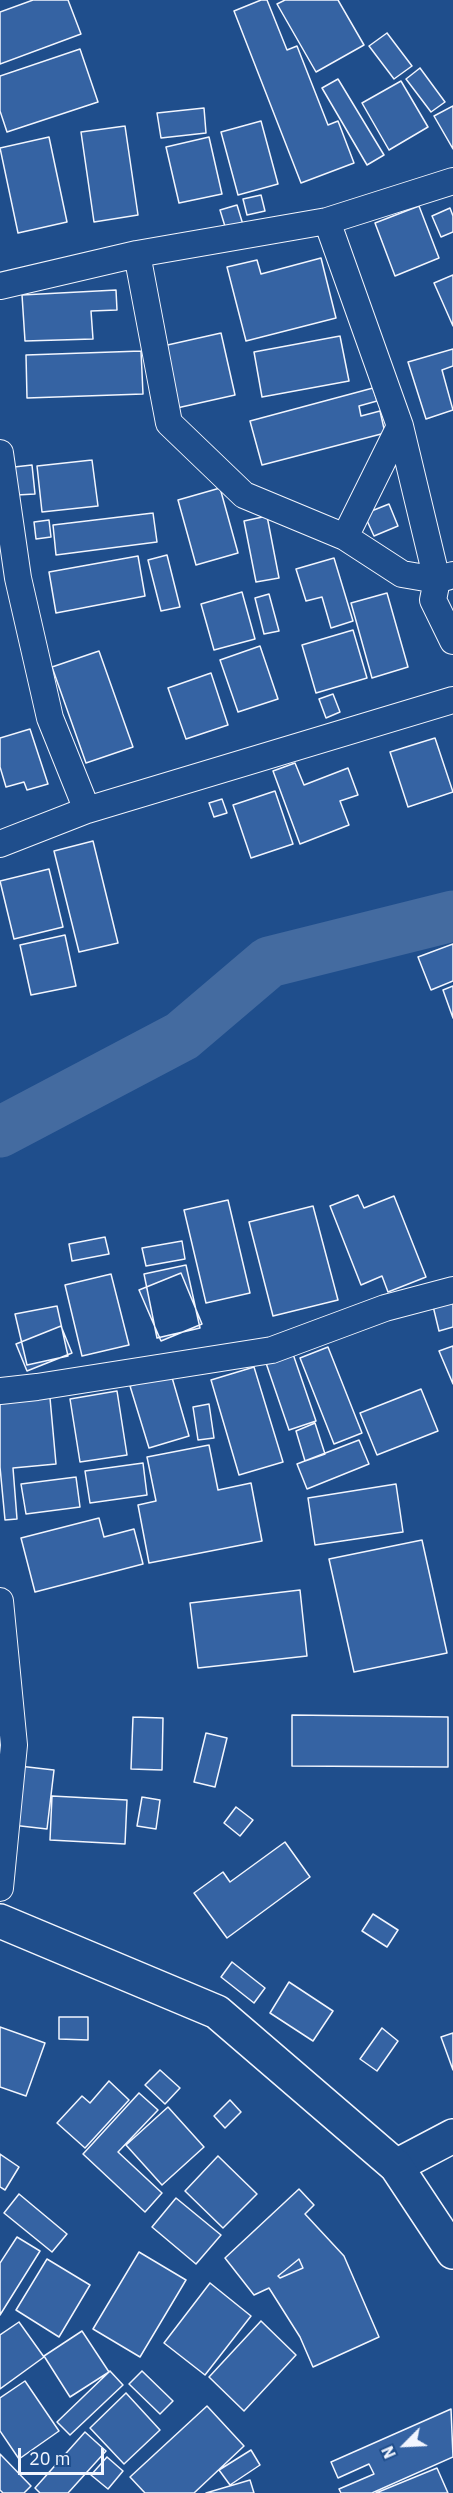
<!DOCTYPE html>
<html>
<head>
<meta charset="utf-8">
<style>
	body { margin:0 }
	#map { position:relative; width:453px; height:2493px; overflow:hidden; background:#1f4e8c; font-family:"IBM Plex Sans",sans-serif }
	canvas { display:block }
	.north { position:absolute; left:375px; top:2415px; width:60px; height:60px; -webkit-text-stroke:4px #1f4e8c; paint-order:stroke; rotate:246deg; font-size:16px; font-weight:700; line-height:24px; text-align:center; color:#f2f6ff }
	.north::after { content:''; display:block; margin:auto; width:21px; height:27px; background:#f2f6ff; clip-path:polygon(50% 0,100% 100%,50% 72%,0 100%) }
	.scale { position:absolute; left:18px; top:2448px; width:86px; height:27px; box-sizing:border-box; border:3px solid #f2f6ff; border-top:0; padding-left:8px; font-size:18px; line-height:21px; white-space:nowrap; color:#f2f6ff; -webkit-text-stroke:4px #1f4e8c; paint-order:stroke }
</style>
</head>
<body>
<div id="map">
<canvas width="453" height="2493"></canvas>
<div class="north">N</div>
<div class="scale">20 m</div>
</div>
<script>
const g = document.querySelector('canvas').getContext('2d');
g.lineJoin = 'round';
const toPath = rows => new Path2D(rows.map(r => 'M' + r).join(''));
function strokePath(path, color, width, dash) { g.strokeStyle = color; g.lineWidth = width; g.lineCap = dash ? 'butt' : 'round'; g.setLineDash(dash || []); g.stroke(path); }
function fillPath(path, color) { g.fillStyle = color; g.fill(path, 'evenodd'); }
const river = toPath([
	[0,1132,182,1036,269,962,453,916]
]);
const building = toPath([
	[33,0,68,0,81,34,0,64,0,12,33,0],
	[261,0,267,0,287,50,297,46,328,125,338,121,354,163,301,183,234,11,261,0],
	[285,0,338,0,364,45,316,72,277,4,285,0],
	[387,33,412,66,394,79,369,46,387,33],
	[80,49,98,102,7,132,0,111,0,76,80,49],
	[420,68,445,102,431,112,406,79,420,68],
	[338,79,384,155,367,165,322,88,338,79],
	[401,81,428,127,389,150,362,103,401,81],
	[453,106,453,149,434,116,453,106],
	[204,108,206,133,161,138,157,113,204,108],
	[261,121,278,184,238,195,221,132,261,121],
	[125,126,138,215,94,222,81,132,125,126],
	[49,137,67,222,18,233,0,148,49,137],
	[209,137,222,194,179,203,166,147,209,137],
	[261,195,265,211,247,215,243,199,261,195],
	[237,205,244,228,227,233,220,210,237,205],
	[419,206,439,258,395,276,375,223,419,206],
	[450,208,453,216,453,232,441,237,432,216,450,208],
	[321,258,336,318,246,341,227,267,257,260,261,274,321,258],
	[453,275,453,326,434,283,453,275],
	[116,290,117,310,91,311,93,339,25,341,22,295,116,290],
	[221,333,235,395,177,408,163,346,221,333],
	[340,336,349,381,262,397,254,352,340,336],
	[453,349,453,366,442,370,453,410,426,419,408,362,453,349],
	[141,351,143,394,27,398,26,355,141,351],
	[373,388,377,401,359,406,361,416,380,411,385,433,262,465,250,421,373,388],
	[92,460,98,506,42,512,37,466,92,460],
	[32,465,35,494,17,495,14,467,32,465],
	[220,488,238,553,196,565,178,500,220,488],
	[389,504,398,526,374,536,364,514,389,504],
	[153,513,157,542,56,555,53,525,153,513],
	[267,516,279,578,256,582,244,521,267,516],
	[49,520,51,537,36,539,34,522,49,520],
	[167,555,180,607,161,611,148,560,167,555],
	[138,556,145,596,56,613,49,572,138,556],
	[334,558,353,621,331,628,322,597,306,601,296,569,334,558],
	[242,592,255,639,214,650,201,604,242,592],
	[387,593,408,667,372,678,351,603,387,593],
	[269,594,279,631,264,634,255,598,269,594],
	[353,630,367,678,316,693,302,645,353,630],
	[260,646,278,699,238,712,220,660,260,646],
	[99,651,133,747,86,763,52,667,99,651],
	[211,673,228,725,186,739,168,688,211,673],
	[333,694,340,712,326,718,319,699,333,694],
	[30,729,48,784,27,790,24,782,6,787,0,767,0,738,30,729],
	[435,738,453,792,408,807,390,752,435,738],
	[295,763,304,785,348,768,358,795,340,801,349,825,300,844,273,771,295,763],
	[275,791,293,844,251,858,233,805,275,791],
	[222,799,227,813,214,817,209,803,222,799],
	[93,841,118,943,79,952,54,851,93,841],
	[49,869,63,927,14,939,0,881,49,869],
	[65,935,76,986,31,995,20,945,65,935],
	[453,944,453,981,431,990,418,957,453,944],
	[453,986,453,1018,443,990,453,986],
	[358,1195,364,1208,394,1196,426,1277,388,1292,382,1276,361,1285,330,1206,358,1195],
	[228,1200,250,1293,206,1303,184,1210,228,1200],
	[313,1206,338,1300,273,1316,249,1222,313,1206],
	[105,1237,109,1254,72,1261,69,1244,105,1237],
	[182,1241,185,1259,146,1266,142,1248,182,1241],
	[186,1265,200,1328,157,1338,144,1274,186,1265],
	[181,1273,202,1324,161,1341,139,1290,181,1273],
	[111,1274,129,1345,82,1356,65,1285,111,1274],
	[453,1301,453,1327,439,1331,433,1306,453,1301],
	[57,1306,68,1356,27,1365,15,1314,57,1306],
	[61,1326,72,1353,27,1371,16,1344,61,1326],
	[453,1346,453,1384,439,1351,453,1346],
	[328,1347,362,1433,334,1444,300,1358,328,1347],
	[293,1354,316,1421,289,1430,266,1363,293,1354],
	[254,1367,283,1462,239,1475,211,1380,254,1367],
	[171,1374,189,1436,149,1448,130,1386,171,1374],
	[421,1389,438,1431,377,1455,360,1413,421,1389],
	[117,1391,127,1455,80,1462,70,1399,117,1391],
	[50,1398,56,1464,13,1468,17,1519,5,1520,0,1467,0,1403,50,1398],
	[209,1404,214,1438,198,1440,193,1407,209,1404],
	[315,1423,325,1454,305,1461,296,1431,315,1423],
	[359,1440,369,1464,307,1489,297,1464,359,1440],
	[209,1445,218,1490,251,1483,262,1541,149,1563,138,1505,156,1501,147,1457,209,1445],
	[143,1463,147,1495,90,1503,85,1471,143,1463],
	[76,1477,80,1507,26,1514,21,1484,76,1477],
	[396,1484,403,1532,315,1545,308,1498,396,1484],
	[99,1518,104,1537,134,1529,143,1564,35,1592,21,1538,99,1518],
	[422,1540,447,1653,354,1672,329,1559,422,1540],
	[300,1590,307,1656,198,1668,190,1603,300,1590],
	[292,1715,448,1717,448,1767,292,1766,292,1715],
	[133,1717,163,1718,162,1770,131,1769,133,1717],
	[206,1733,227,1738,215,1787,194,1782,206,1733],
	[19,1766,54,1770,47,1829,12,1825,19,1766],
	[52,1796,127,1800,125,1844,50,1840,52,1796],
	[142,1797,160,1800,156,1829,137,1826,142,1797],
	[236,1807,253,1820,240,1836,224,1823,236,1807],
	[285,1842,310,1877,227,1938,194,1893,223,1872,230,1882,285,1842],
	[373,1914,398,1930,387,1947,362,1931,373,1914],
	[232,1962,265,1988,254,2003,221,1977,232,1962],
	[289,1982,333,2011,313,2041,270,2013,289,1982],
	[59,2017,88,2017,88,2040,59,2039,59,2017],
	[0,2027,45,2043,26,2096,0,2087,0,2027],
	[382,2028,398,2041,377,2071,360,2059,382,2028],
	[453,2033,453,2070,441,2037,453,2033],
	[160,2070,180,2088,165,2104,145,2085,160,2070],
	[109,2081,129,2100,85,2148,57,2123,82,2096,90,2103,109,2081],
	[139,2093,158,2110,118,2152,162,2193,145,2212,83,2154,139,2093],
	[230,2100,241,2112,225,2128,214,2116,230,2100],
	[168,2107,204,2147,162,2185,126,2145,168,2107],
	[0,2154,19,2167,5,2190,0,2187,0,2154],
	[218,2156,257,2194,223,2228,185,2191,218,2156],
	[299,2189,314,2205,305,2214,344,2256,379,2337,313,2367,300,2337,269,2288,254,2295,225,2258,299,2189],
	[299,2259,303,2268,280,2278,278,2276,299,2259],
	[19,2194,67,2234,52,2252,4,2213,19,2194],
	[176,2198,221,2235,196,2264,152,2227,176,2198],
	[17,2237,40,2251,0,2315,0,2263,17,2237],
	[139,2252,186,2280,140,2357,93,2329,139,2252],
	[47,2259,90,2285,59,2337,16,2310,47,2259],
	[299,2259,303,2268,280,2278,278,2276,299,2259],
	[210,2283,251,2316,205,2375,164,2343,210,2283],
	[261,2321,296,2355,244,2411,209,2377,261,2321],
	[19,2322,44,2357,0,2389,0,2335,19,2322],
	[82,2331,109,2372,70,2397,44,2356,82,2331],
	[110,2371,123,2385,70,2435,57,2422,110,2371],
	[142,2371,173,2401,160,2414,129,2384,142,2371],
	[25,2381,59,2431,19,2459,0,2431,0,2398,25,2381],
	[126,2393,160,2430,124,2464,90,2428,126,2393],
	[207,2406,244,2446,194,2493,145,2493,130,2477,207,2406],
	[451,2409,453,2457,372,2493,341,2493,339,2489,374,2474,369,2464,338,2478,331,2462,451,2409],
	[85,2432,106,2451,68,2493,40,2493,35,2488,85,2432],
	[251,2450,260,2465,230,2485,219,2470,251,2450],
	[0,2454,31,2486,24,2493,3,2493,0,2490,0,2454],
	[107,2457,123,2471,108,2489,91,2475,107,2457],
	[437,2468,448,2493,376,2493,437,2468],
	[250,2480,254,2493,206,2493,250,2480]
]);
const street = toPath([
	[327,221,400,426,437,580,433,600,453,641],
	[137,254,169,423,244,495,345,537,402,574,437,580,453,575],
	[0,286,137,254,327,221,453,181],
	[0,453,18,578,50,718,87,810],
	[345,537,400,426],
	[0,844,87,810,453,700],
	[0,1391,37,1387,272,1350,385,1308,453,1290],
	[0,1601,14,1745,0,1888]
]);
const secondary = toPath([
	[396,2166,453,2136]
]);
const primary = toPath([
	[0,1921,217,2012,396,2166,453,2252]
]);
strokePath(river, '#446ba0', 51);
fillPath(building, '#3563a3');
strokePath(building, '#f2f6ff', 1.5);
strokePath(street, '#f2f6ff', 28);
strokePath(secondary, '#f2f6ff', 36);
strokePath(primary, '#f2f6ff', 36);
strokePath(street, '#1f4e8c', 26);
strokePath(secondary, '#1f4e8c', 33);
strokePath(primary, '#1f4e8c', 33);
</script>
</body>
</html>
